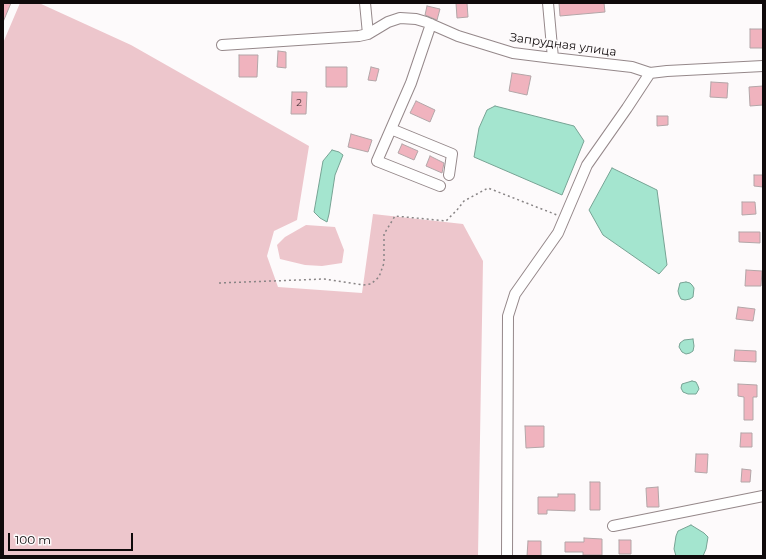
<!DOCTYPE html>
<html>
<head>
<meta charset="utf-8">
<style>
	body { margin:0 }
	#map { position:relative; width:766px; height:559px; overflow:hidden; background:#fdfafb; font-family:Montserrat,sans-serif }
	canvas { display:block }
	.frame { position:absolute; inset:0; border:4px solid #0f0a0b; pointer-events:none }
	.scale { position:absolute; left:8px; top:533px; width:125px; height:18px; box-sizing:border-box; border:2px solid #0f0a0b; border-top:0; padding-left:5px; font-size:12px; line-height:14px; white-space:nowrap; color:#0f0a0b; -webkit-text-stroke:3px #fdfafb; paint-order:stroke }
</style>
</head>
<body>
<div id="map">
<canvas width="766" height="559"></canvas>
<div class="frame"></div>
<div class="scale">100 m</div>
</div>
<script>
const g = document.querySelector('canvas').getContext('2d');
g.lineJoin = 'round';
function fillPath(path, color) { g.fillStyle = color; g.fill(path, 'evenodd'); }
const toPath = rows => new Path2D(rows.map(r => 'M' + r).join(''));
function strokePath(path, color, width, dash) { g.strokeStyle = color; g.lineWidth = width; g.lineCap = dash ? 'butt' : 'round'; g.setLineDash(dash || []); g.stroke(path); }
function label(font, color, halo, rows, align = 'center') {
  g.font = font + ' Montserrat,sans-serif'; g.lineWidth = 3; g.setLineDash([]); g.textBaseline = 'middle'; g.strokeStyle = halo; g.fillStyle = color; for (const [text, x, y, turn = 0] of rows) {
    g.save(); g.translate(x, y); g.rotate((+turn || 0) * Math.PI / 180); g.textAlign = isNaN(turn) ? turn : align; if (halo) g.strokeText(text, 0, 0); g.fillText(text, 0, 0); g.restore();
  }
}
const green = toPath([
	[20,3,39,3,131,45,309,146,297,220,274,231,267,256,278,287,362,293,373,214,463,224,483,261,478,556,3,556,3,43],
	[306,225,335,227,344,250,342,263,322,266,305,265,280,259,277,245,285,237]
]);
const water = toPath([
	[495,106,574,126,584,141,562,195,474,157,479,128,487,110,495,106],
	[332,150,339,152,343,155,335,175,329,214,327,222,320,218,314,212,323,161,332,150],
	[612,168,657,190,667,265,659,274,603,235,589,210,612,168],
	[686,282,690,283,692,285,694,288,693,297,690,299,685,300,681,299,679,295,678,291,680,283,686,282],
	[693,339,694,346,693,351,690,353,686,354,682,352,679,347,680,343,684,340,693,339],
	[692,381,696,382,698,386,699,389,696,394,688,394,683,392,681,388,682,384,692,381],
	[691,525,704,533,708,537,706,549,703,556,676,556,674,549,676,536,678,531,691,525]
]);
const building = toPath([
	[3,3,11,3,3,22,3,3],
	[456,3,467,3,468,17,457,18,456,3],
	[559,3,604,3,605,12,560,16,559,3],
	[427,6,440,9,437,20,425,15,427,6],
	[750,29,763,29,763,48,750,48,750,29],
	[278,51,286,52,286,68,277,67,278,51],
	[239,55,258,55,257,77,239,77,239,55],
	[326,67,347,67,347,87,326,87,326,67],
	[371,67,379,69,376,81,368,80,371,67],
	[512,73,531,76,527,95,509,91,512,73],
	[711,82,728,83,727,98,710,97,711,82],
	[763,86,763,105,750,106,749,87,763,86],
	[292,92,307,92,306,114,291,114,292,92],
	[416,101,435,110,430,122,410,113,416,101],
	[657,116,668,116,668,125,657,126,657,116],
	[351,134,372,140,368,152,348,147,351,134],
	[402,144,418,151,414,160,398,153,402,144],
	[430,156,444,163,442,173,426,166,430,156],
	[754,175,763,175,763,187,754,186,754,175],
	[742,202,755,202,756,214,742,215,742,202],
	[739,232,760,232,760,243,739,242,739,232],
	[746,270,762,271,761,286,745,286,746,270],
	[738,307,755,309,753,321,736,319,738,307],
	[735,350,756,351,756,362,734,361,735,350],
	[738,384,757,385,757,397,753,397,753,420,744,420,744,397,738,396,738,384],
	[525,426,544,426,544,447,526,448,525,426],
	[741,433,752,433,752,447,740,447,741,433],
	[696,454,708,454,707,473,695,472,696,454],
	[742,469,751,470,750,482,741,482,742,469],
	[590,482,600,482,600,510,590,510,590,482],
	[658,487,659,507,647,507,646,488,658,487],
	[558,494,575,494,575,511,547,510,547,514,538,514,538,497,558,497,558,494],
	[584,538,602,539,602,555,583,555,583,552,565,552,565,542,584,542,584,538],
	[619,540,631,540,631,554,619,554,619,540],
	[528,541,541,541,541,556,527,556,528,541]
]);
const path = toPath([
	[219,283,324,279,363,285,371,284,379,277,384,263,384,234,395,216,446,221,457,210,464,201,488,188,557,215]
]);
const minor = toPath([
	[365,3,368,34],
	[548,3,553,58],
	[431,24,411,83,377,161,440,186],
	[222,45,359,36,368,34,388,22,400,18,416,19,426,22,458,36,513,53,553,58,632,67,650,73,667,71,763,66],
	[391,129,452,154,449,175],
	[613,526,763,496],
	[507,556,508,316,515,294,558,233,587,165,627,108,650,73]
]);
const numberNames = [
	["2",299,103]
];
const streetNames = [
	["Запрудная улица",563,45,8]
];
fillPath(green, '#edc6cc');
fillPath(water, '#a4e5cf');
strokePath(water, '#77a394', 1);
fillPath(building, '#f0b3be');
strokePath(building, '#b3a6a8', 1);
strokePath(minor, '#95888a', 12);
strokePath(path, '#888485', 1.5, [2, 3]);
strokePath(minor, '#fff', 10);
label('10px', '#473438', null, numberNames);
label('12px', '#0f0a0b', '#fdfafb', streetNames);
</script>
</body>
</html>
